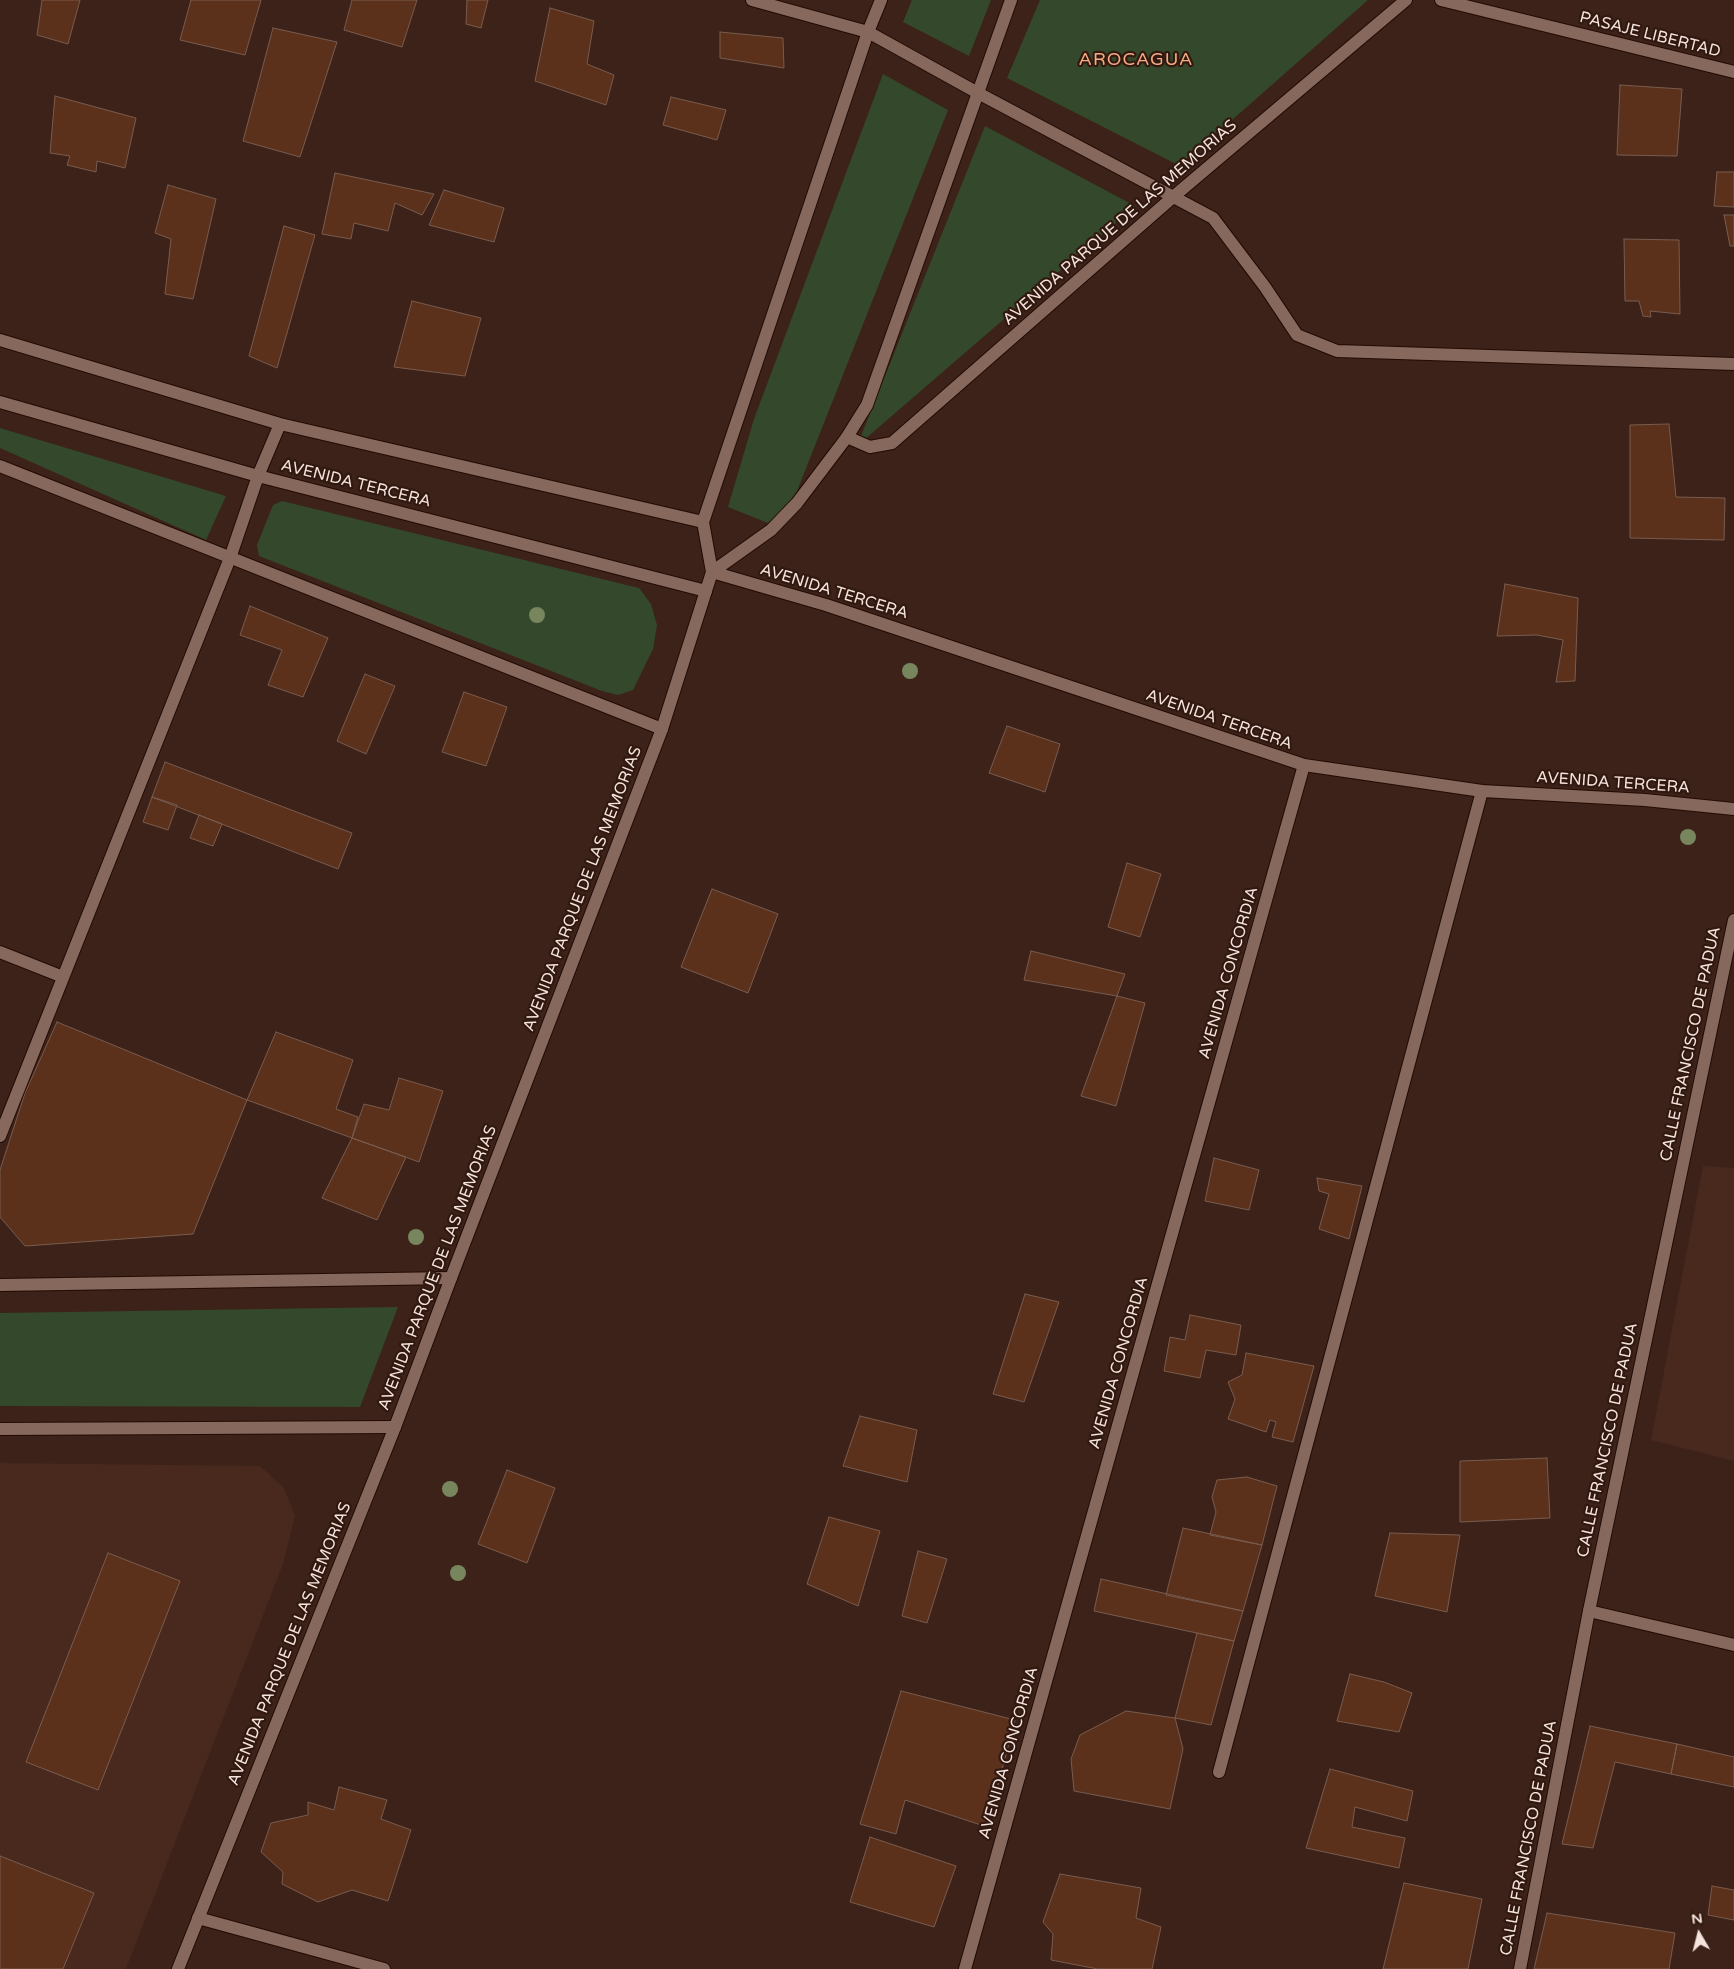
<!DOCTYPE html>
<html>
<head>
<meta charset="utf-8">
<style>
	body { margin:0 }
	#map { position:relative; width:1734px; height:1969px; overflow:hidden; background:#3c2219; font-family:"Varela Round",sans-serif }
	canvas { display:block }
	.north { position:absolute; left:1674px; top:1909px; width:50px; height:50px; -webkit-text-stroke:4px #311910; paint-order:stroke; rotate:352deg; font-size:14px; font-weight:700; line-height:20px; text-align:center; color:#f5e3dd }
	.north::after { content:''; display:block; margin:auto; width:18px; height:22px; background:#f5e3dd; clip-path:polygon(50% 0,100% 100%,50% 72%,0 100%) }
</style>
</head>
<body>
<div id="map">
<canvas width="1734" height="1969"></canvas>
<div class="north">N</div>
</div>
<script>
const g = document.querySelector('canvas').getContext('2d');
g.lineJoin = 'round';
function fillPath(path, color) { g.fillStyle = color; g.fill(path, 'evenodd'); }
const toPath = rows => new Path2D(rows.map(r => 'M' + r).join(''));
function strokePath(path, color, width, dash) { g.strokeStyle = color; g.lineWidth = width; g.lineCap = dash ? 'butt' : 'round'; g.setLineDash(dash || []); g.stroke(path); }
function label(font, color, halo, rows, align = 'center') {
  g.font = font + ' "Varela Round",sans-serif'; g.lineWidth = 4.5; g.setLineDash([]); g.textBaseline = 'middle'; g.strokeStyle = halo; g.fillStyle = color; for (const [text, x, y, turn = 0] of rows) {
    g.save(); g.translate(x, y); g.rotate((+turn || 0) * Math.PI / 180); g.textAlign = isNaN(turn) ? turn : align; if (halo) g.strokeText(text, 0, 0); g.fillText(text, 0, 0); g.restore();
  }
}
const built = toPath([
	[1703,1166,1734,1168,1734,1461,1651,1440],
	[0,1463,260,1466,284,1488,295,1516,283,1564,126,1969,0,1969]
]);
const green = toPath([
	[912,0,991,0,969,56,903,22],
	[1040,0,1368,0,1180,166,1007,78],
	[883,74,948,110,793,501,768,523,728,507,754,419],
	[985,126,1135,206,857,446],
	[0,428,226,496,206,540,0,448],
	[282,501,639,588,651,604,657,625,653,649,633,690,618,695,602,691,259,556,257,545,273,505],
	[398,1307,360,1407,0,1406,0,1313]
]);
const building = toPath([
	[42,0,80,0,68,44,37,35,42,0],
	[191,0,261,0,245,55,180,40,191,0],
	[352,0,417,0,402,47,344,30,352,0],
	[467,0,488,0,481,28,466,24,467,0],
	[550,8,594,21,587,64,614,75,606,105,535,81,550,8],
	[273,28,337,42,300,157,243,141,273,28],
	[720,32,783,38,784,68,720,58,720,32],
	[1620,85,1682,89,1677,156,1617,155,1620,85],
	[55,96,136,118,125,168,97,161,96,172,67,165,70,156,50,153,55,96],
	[671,97,726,110,717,140,663,125,671,97],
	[1717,172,1734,172,1734,207,1714,206,1717,172],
	[335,173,434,194,422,215,395,203,388,231,354,223,351,239,322,234,335,173],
	[168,185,216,199,193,299,165,294,171,239,155,233,168,185],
	[444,190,504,208,494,242,429,225,444,190],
	[1724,215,1734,215,1734,246,1730,246,1724,215],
	[284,226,315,235,277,368,249,356,284,226],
	[1624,239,1679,240,1680,314,1650,311,1651,317,1643,316,1639,301,1625,301,1624,239],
	[412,301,481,318,465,376,394,367,412,301],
	[1669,424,1676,497,1725,498,1724,540,1630,538,1630,425,1669,424],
	[1505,584,1578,598,1575,681,1556,682,1563,640,1537,635,1497,636,1505,584],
	[250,606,328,638,303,697,268,685,282,650,240,635,250,606],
	[365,674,395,686,366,754,337,741,365,674],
	[464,692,507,707,486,766,442,752,464,692],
	[1007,726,1060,744,1045,792,989,773,1007,726],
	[165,762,352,833,338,869,152,797,165,762],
	[152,797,177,805,168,830,143,822,152,797],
	[199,815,222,824,213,846,190,838,199,815],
	[1127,863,1161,874,1140,937,1108,927,1127,863],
	[712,889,778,914,748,993,681,967,712,889],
	[1031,951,1125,974,1117,996,1024,980,1031,951],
	[1117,996,1145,1003,1116,1106,1081,1096,1117,996],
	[57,1022,247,1100,193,1234,25,1246,0,1217,0,1170,25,1093,57,1022],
	[276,1032,353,1060,336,1109,358,1117,352,1138,247,1100,276,1032],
	[399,1078,443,1091,419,1162,352,1138,364,1104,389,1110,399,1078],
	[352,1138,406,1157,377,1220,322,1198,352,1138],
	[1214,1158,1259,1170,1249,1210,1205,1201,1214,1158],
	[1317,1178,1362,1186,1349,1239,1319,1229,1329,1194,1319,1191,1317,1178],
	[1025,1294,1059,1302,1024,1402,993,1394,1025,1294],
	[1190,1315,1241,1325,1236,1355,1206,1350,1200,1378,1164,1371,1170,1337,1185,1340,1190,1315],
	[1246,1353,1314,1366,1293,1442,1272,1437,1276,1422,1270,1420,1266,1432,1228,1419,1235,1399,1228,1382,1242,1375,1246,1353],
	[860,1416,917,1430,907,1482,843,1466,860,1416],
	[1547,1458,1550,1518,1460,1522,1460,1461,1547,1458],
	[507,1470,555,1488,527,1563,478,1544,507,1470],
	[1247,1477,1277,1486,1262,1545,1210,1535,1216,1512,1212,1497,1217,1480,1247,1477],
	[829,1517,880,1531,858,1606,807,1584,829,1517],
	[1183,1528,1262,1545,1243,1611,1166,1595,1183,1528],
	[1390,1533,1460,1535,1447,1612,1375,1596,1390,1533],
	[918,1551,947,1559,927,1623,902,1616,918,1551],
	[108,1553,180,1581,98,1790,26,1762,108,1553],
	[1101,1579,1243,1611,1234,1641,1094,1611,1101,1579],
	[1197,1633,1234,1641,1211,1725,1175,1718,1197,1633],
	[1350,1674,1384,1682,1412,1693,1399,1732,1337,1721,1350,1674],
	[901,1691,1015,1720,987,1827,905,1800,896,1834,860,1824,901,1691],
	[1126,1711,1175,1718,1183,1749,1170,1809,1074,1791,1071,1759,1080,1735,1126,1711],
	[1590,1726,1677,1744,1671,1774,1615,1762,1593,1848,1562,1844,1590,1726],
	[1677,1744,1734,1757,1734,1787,1671,1774,1677,1744],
	[1330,1769,1413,1791,1407,1821,1355,1807,1352,1827,1405,1838,1399,1868,1306,1848,1330,1769],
	[339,1787,387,1800,381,1819,411,1830,388,1901,352,1890,318,1902,282,1884,283,1872,261,1852,271,1823,308,1815,308,1802,334,1810,339,1787],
	[870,1837,956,1866,934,1927,850,1902,870,1837],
	[0,1856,94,1893,63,1969,0,1969,0,1856],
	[1060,1874,1141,1888,1136,1918,1161,1927,1152,1969,1098,1969,1051,1960,1053,1934,1043,1922,1060,1874],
	[1404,1883,1482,1899,1468,1969,1383,1969,1404,1883],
	[1712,1886,1734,1890,1734,1920,1708,1915,1712,1886],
	[1547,1913,1675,1933,1669,1969,1534,1969,1547,1913]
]);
const service = toPath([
	[0,466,662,729],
	[1589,1611,1734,1645],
	[1219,1772,1482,791]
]);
const minor = toPath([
	[752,0,868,32,978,93,1213,218,1265,287,1297,335,1337,351,1734,364],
	[1441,0,1734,72],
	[0,340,280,424,703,522],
	[0,402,258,476,706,591],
	[847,437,870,447,892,443,1173,197,1406,0],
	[0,952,63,977],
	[0,1136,230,558,258,476,280,424],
	[0,1285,451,1278],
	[0,1429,395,1427],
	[198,1918,384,1969],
	[965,1969,1304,765],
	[1520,1969,1589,1611,1734,920]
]);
const tertiary = toPath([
	[712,572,826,605,1304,765,1482,791,1645,800,1734,809],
	[712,572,771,530,797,503,847,437,867,405,1011,0],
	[178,1969,395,1427,451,1278,662,729,712,572,703,522,868,32,881,0]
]);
const trees = [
	[537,615],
	[910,671],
	[1688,837],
	[416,1237],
	[450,1489],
	[458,1573]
];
const streetNames = [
	["PASAJE LIBERTAD",1650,35,14],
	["AVENIDA PARQUE DE LAS MEMORIAS",1120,223,-41],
	["AVENIDA TERCERA",356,484,14],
	["AVENIDA TERCERA",834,592,17],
	["AVENIDA TERCERA",1219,720,19],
	["AVENIDA TERCERA",1613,783,4],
	["AVENIDA PARQUE DE LAS MEMORIAS",583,889,-69],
	["AVENIDA CONCORDIA",1229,973,-74],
	["CALLE FRANCISCO DE PADUA",1691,1044,-78],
	["AVENIDA PARQUE DE LAS MEMORIAS",438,1268,-69],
	["AVENIDA CONCORDIA",1119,1363,-74],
	["CALLE FRANCISCO DE PADUA",1608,1440,-78],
	["AVENIDA PARQUE DE LAS MEMORIAS",290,1644,-68],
	["AVENIDA CONCORDIA",1009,1753,-74],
	["CALLE FRANCISCO DE PADUA",1529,1838,-79]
];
const neighbourhoodNames = [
	["AROCAGUA",1136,60]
];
fillPath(built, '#49291e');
fillPath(green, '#34482b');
fillPath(building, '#5c311c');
strokePath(building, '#795c4f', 1);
strokePath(service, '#220b04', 14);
strokePath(minor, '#220b04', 14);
strokePath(tertiary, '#220b04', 14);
strokePath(service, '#86685d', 12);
strokePath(minor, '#86685d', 12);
strokePath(tertiary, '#86685d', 12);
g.fillStyle = '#78865e';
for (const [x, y] of trees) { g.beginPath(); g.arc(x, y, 8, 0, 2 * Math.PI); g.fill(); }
label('16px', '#f5e3dd', '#311910', streetNames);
g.letterSpacing = '1px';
label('18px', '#f4ac85', '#311910', neighbourhoodNames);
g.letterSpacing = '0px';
</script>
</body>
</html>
